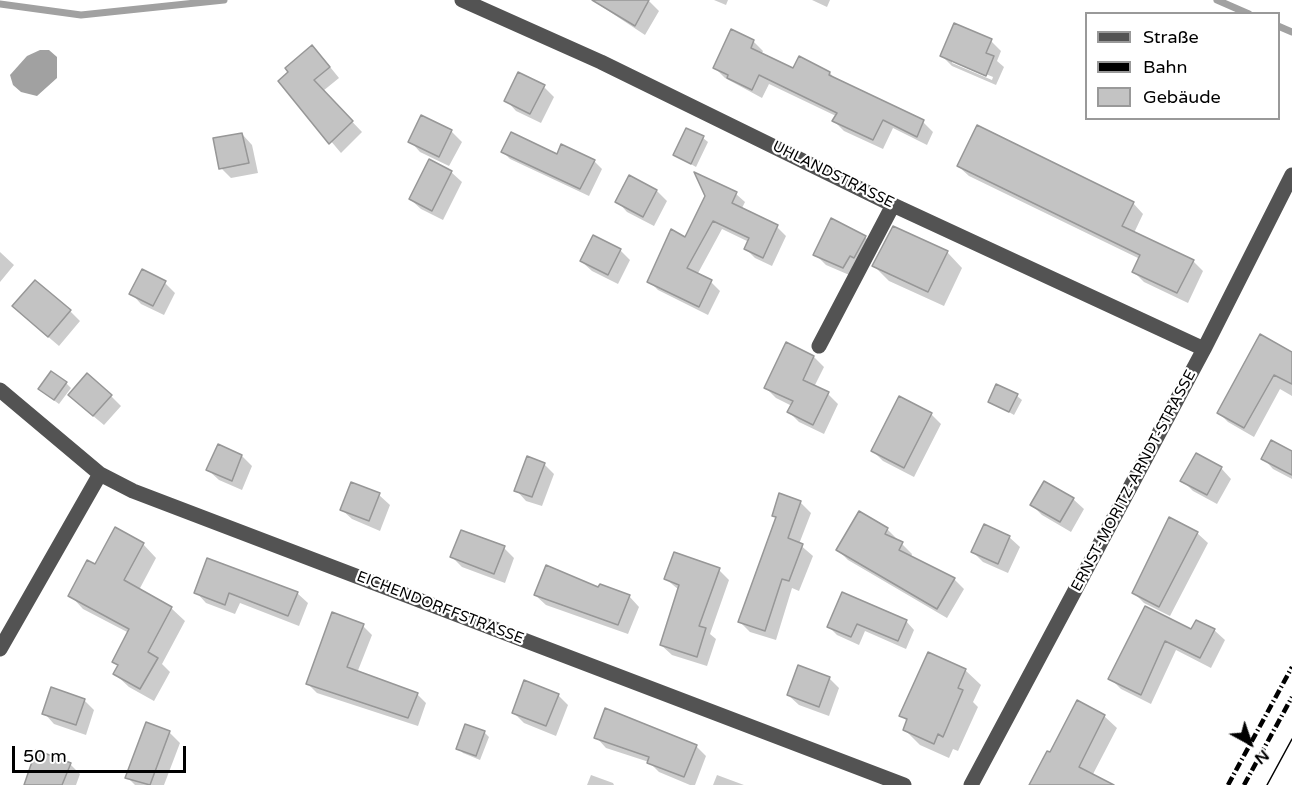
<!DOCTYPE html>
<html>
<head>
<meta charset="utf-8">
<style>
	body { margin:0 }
	#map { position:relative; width:1292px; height:785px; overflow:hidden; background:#fff; font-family:"Varela Round",sans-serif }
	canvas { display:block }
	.legend { position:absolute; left:1085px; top:12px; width:195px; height:108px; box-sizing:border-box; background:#fff; border:2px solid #999; margin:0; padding:8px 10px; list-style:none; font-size:18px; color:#000 }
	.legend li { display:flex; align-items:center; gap:12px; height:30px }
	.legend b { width:30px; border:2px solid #999 }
	.north { position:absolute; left:1220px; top:713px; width:60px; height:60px; -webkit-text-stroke:4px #fff; paint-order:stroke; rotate:140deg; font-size:16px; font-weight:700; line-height:24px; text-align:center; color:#000 }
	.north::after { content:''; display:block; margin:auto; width:21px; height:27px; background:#000; clip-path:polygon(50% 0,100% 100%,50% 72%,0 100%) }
	.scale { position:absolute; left:12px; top:746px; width:174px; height:27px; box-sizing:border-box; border:3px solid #000; border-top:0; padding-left:8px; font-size:18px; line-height:21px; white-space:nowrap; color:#000; -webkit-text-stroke:4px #fff; paint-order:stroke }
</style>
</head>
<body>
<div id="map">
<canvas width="1292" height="785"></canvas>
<ul class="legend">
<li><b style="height:8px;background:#535353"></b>Straße</li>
<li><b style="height:8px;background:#000"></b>Bahn</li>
<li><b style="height:16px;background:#c3c3c3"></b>Gebäude</li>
</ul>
<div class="north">N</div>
<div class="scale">50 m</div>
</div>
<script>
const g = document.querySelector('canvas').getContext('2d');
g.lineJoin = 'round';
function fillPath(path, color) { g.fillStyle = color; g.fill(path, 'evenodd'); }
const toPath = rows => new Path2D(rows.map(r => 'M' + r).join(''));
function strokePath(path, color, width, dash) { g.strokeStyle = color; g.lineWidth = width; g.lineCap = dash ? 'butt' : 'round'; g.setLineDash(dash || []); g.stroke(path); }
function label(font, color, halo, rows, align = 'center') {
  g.font = font + ' "Varela Round",sans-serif'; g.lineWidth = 4.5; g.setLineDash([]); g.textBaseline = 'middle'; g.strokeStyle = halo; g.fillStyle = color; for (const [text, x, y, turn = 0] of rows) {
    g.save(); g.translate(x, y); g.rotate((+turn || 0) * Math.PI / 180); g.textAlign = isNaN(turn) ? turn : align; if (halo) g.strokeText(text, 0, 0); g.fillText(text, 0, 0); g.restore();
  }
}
const water = toPath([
	[40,50,49,50,57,57,57,78,37,96,21,92,13,85,10,75,27,56]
]);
const shadow = toPath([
	[592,0,648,0,659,11,645,35],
	[714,0,728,0,726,5],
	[812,0,830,0,827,7],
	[753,41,763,51,761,55,794,70,830,73,836,80,923,122,933,132,927,145,893,128,883,149,844,131,834,121,836,116,769,84,762,98,725,78,715,68],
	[991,41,1001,51,997,61,1004,67,996,85,952,66,942,56],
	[952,60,993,77,992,80,952,63],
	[322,57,339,78,323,91,362,132,341,153,280,81],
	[544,87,554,97,541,123,516,111,506,100],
	[422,117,451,131,462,142,449,166,420,152,410,141],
	[242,134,252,145,258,173,231,178,221,168],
	[703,138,708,142,696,167,675,155],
	[502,151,594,161,602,169,589,196,510,159],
	[958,166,1133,203,1143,214,1134,233,1193,261,1203,271,1188,303,1144,282,1134,272,1140,259,969,176],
	[451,172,462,182,443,220,421,209,410,199],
	[657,191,667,201,654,226,627,212,617,201],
	[736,194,745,202,741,210,777,227,786,236,772,266,755,258,746,249,749,242,722,229,697,275,711,282,720,291,708,315,658,290,649,281,686,239],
	[865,237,875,247,854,277,826,265,815,254],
	[620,250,630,260,618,284,592,271,581,261],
	[0,252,14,265,0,282],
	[947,252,962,268,944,306,889,281,874,266],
	[165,283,175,293,164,315,141,304,131,293],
	[70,311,80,321,59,346,25,317],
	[1292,354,1292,396,1280,389,1254,437,1228,422,1218,412],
	[814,357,824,367,814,387,828,394,838,404,824,434,799,422,789,412,792,406,776,398,766,388],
	[66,383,71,388,59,404,45,394],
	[111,396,121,406,104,425,80,405],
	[1017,396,1022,400,1014,415,990,401],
	[931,414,941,424,914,477,883,461,873,451],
	[1292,453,1292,479,1273,469,1263,458],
	[242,456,252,466,242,490,219,480,208,470],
	[544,464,554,474,542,506,526,501,516,490],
	[1221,468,1231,479,1217,504,1193,491,1182,480],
	[379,495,390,505,380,531,352,519,341,509],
	[1073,499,1084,509,1071,532,1042,515,1032,505],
	[800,502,811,513,799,544,813,556,799,591,792,588,776,640,750,632,740,622,777,519,774,516],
	[1170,519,1197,533,1208,543,1170,616,1144,603,1134,593],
	[887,529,912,554,911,557,954,579,964,589,947,618,848,560,838,550],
	[1009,537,1020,547,1008,573,983,562,973,552],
	[143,544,156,558,139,590,171,608,185,621,162,664,170,672,154,701,129,687,115,674,119,667,114,661,129,633,83,609,70,595],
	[504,548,514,558,505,583,462,567,452,557],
	[719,570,729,580,710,634,716,639,707,666,672,655,661,645,679,590,666,579],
	[599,589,629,596,639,607,628,634,546,605,535,595],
	[196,592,297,593,308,603,299,626,240,603,235,614,206,603],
	[843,594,906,621,914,630,906,649,865,631,859,645,837,635,829,627],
	[1146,608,1192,631,1197,622,1214,630,1225,640,1211,668,1176,650,1151,704,1121,689,1110,678],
	[363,626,372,635,357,673,417,694,426,703,418,726,317,693,308,684],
	[965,670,981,685,973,702,978,707,958,751,953,749,949,758,920,745,905,730,908,722,901,715],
	[829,678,839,688,829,716,799,705,788,695],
	[558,695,568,705,556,736,524,723,513,712],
	[84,700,94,710,86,735,54,724,44,713],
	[1104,716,1117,728,1092,776,1105,785,1031,785,1051,754],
	[169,732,180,743,164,785,135,785,127,777],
	[484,732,489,737,480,760,463,753,458,748],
	[596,737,696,746,706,756,695,785,690,785,659,772,649,762,606,748],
	[70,764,80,774,76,785,29,785],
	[591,775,613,783,614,785,587,785],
	[717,775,744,785,713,785]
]);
const stream = toPath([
	[1217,0,1249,14],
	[0,4,81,15,224,0],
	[1278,26,1292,32]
]);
const building = toPath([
	[592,0,649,0,635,26,592,0],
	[954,23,992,39,986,53,994,56,986,76,940,56,954,23],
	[731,29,754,40,751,48,793,68,799,56,830,72,829,75,924,120,917,137,883,120,873,140,832,121,837,113,759,75,752,90,727,78,728,75,713,68,731,29],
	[312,45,330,67,314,80,353,121,329,144,278,81,288,72,285,68,312,45],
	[518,72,545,85,530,114,504,101,518,72],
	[421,115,452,130,439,157,408,142,421,115],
	[977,125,1134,202,1122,226,1194,260,1177,293,1132,272,1140,255,957,166,977,125],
	[686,128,704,136,691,164,673,155,686,128],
	[511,132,557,154,561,144,595,160,580,189,501,152,511,132],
	[242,133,249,163,219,169,213,138,242,133],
	[429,159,452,171,432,211,409,199,429,159],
	[694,172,737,192,732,203,778,225,763,258,744,249,749,238,713,221,687,268,712,280,699,307,647,282,671,229,685,237,705,196,694,172],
	[629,175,657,190,643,217,615,202,629,175],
	[831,218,866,236,854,258,850,256,843,268,813,255,831,218],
	[893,226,948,251,928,292,872,266,893,226],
	[593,235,621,249,608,275,580,261,593,235],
	[142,269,166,281,153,306,129,294,142,269],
	[35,280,71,310,48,337,12,306,35,280],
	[1260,334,1292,352,1292,384,1274,375,1244,428,1217,413,1260,334],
	[786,342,814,356,803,380,829,392,813,425,787,412,793,401,764,388,786,342],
	[51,371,67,382,54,400,38,389,51,371],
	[87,373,112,395,93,416,68,395,87,373],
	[996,384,1018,394,1009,412,988,402,996,384],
	[899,396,932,413,904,468,871,451,899,396],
	[1271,440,1292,451,1292,475,1261,459,1271,440],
	[218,444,242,455,232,481,206,470,218,444],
	[1196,453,1222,467,1207,495,1180,481,1196,453],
	[527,456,545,463,532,497,514,491,527,456],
	[1044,481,1074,498,1060,522,1030,505,1044,481],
	[351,482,380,493,369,521,340,510,351,482],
	[779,493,801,501,788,538,803,544,789,581,782,579,765,631,738,622,776,517,772,516,779,493],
	[859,511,888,528,885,534,903,542,899,550,955,578,937,609,836,550,859,511],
	[1169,517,1198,532,1159,607,1132,593,1169,517],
	[984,524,1010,536,998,564,971,552,984,524],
	[115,527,144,543,124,580,172,607,148,652,158,658,140,689,113,674,118,665,112,662,129,629,68,596,87,560,95,564,115,527],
	[461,530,505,546,494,574,450,557,461,530],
	[674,552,720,568,699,626,706,628,697,657,660,645,679,585,664,579,674,552],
	[207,558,298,592,288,616,229,593,225,605,194,593,207,558],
	[546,565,598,587,600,584,630,595,618,625,534,595,546,565],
	[842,592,907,620,898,641,857,624,851,637,827,627,842,592],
	[1145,606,1191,629,1196,620,1215,629,1200,658,1165,641,1141,695,1108,679,1145,606],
	[332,612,364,624,347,667,418,693,408,718,306,684,332,612],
	[928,652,966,669,958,688,963,690,943,737,938,734,934,744,903,730,907,719,899,716,928,652],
	[798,665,830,677,819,707,787,695,798,665],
	[524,680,559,694,546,726,512,713,524,680],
	[51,687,85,699,76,725,42,714,51,687],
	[1077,700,1105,715,1079,767,1114,785,1029,785,1047,751,1050,752,1077,700],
	[605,708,697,745,684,777,647,763,649,757,594,738,605,708],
	[146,722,170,731,150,785,125,778,146,722],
	[465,724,485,731,476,756,456,749,465,724],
	[36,750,71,763,62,785,24,785,36,750]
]);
const minor = toPath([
	[462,0,601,62,893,205,1204,349],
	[819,346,893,205],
	[0,390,100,474,133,491,904,785],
	[0,649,100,474],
	[971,785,1204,349,1292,175]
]);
const tram = toPath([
	[1267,785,1292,739]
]);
const rail = toPath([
	[1228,785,1292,667],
	[1244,785,1292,697]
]);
const streetNames = [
	["UHLANDSTRASSE",833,175,26],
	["ERNST-MORITZ-ARNDT-STRASSE",1134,481,-62],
	["EICHENDORFFSTRASSE",440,608,21]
];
fillPath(water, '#a1a1a1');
fillPath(shadow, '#0003');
strokePath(stream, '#a1a1a1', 7);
fillPath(building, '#c3c3c3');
strokePath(building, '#979797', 1.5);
strokePath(minor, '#535353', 15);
strokePath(tram, '#000', 1.5);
strokePath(rail, '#000', 4.5, [9, 3, 1.5, 3]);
label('15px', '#000', '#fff', streetNames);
</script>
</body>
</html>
